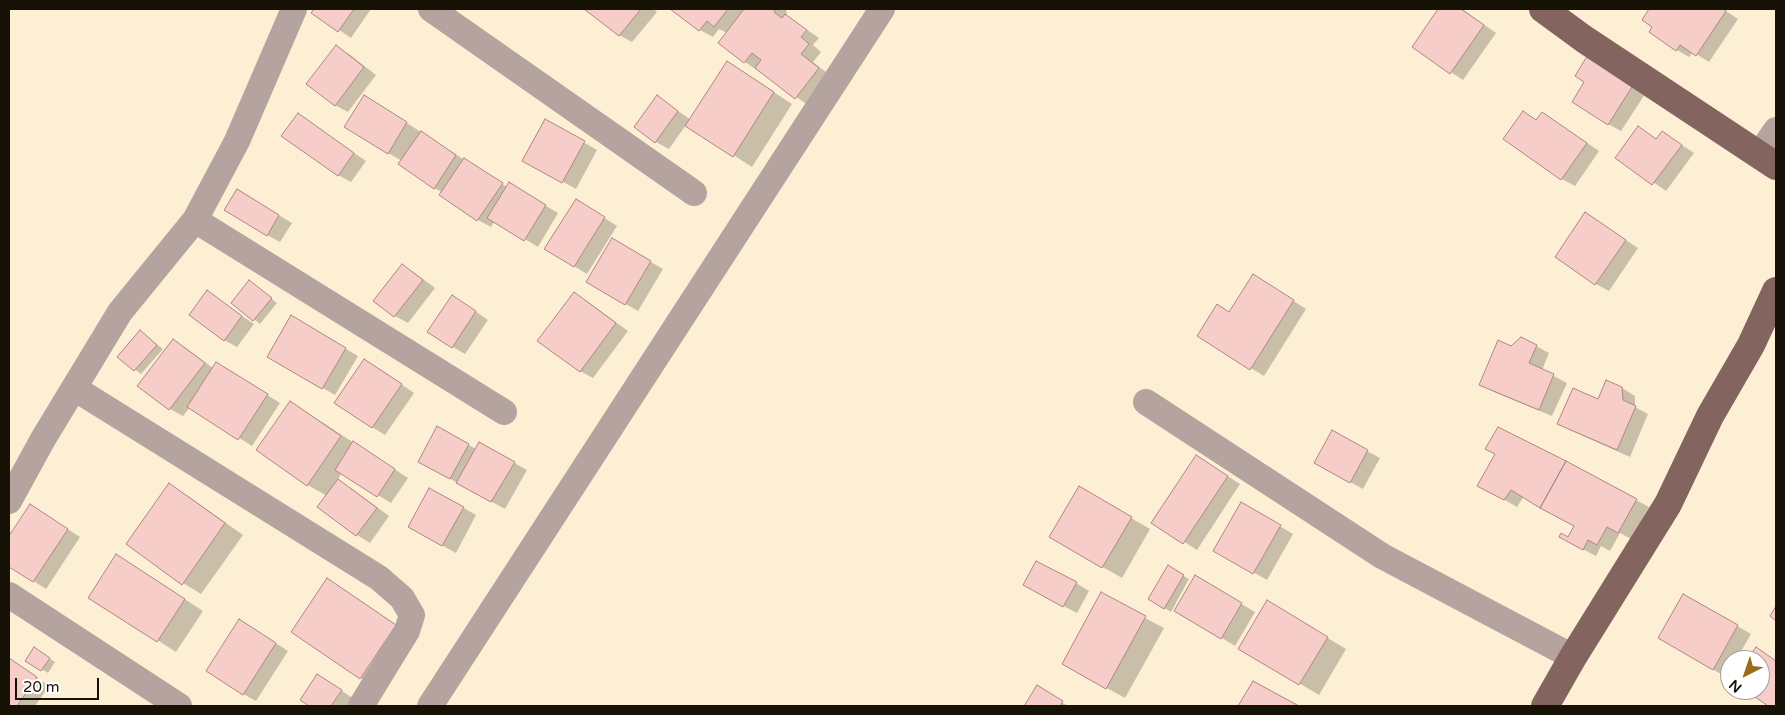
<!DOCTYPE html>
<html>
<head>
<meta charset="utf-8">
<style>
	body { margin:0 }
	#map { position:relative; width:1785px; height:715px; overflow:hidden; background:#fcefd4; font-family:"Varela Round",sans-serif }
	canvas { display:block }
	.frame { position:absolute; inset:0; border:10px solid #171206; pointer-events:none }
	.north { position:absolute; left:1720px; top:650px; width:50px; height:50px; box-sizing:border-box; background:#fff; border:1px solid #a2a09b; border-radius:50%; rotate:221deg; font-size:14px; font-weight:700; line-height:20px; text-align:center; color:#171206 }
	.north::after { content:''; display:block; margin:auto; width:18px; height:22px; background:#996d1b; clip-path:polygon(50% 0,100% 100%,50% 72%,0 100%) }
	.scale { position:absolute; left:15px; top:678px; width:84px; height:22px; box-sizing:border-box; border:2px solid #171206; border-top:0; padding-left:6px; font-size:15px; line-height:18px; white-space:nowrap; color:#171206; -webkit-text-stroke:4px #fff; paint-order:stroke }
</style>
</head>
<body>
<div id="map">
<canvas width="1785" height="715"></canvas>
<div class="frame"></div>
<div class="north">N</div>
<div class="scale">20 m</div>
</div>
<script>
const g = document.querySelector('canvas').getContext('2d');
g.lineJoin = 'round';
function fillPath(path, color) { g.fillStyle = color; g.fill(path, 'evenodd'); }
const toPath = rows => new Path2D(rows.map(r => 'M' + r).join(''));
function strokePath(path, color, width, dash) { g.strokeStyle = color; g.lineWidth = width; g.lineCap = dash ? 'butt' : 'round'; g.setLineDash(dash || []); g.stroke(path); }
const shadow = toPath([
	[315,9,371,9,351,38,313,12],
	[586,9,653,9,657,12,632,42,619,35],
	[672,9,786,9,787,16,819,38,813,45,821,52,813,62,831,76,808,105,745,62,719,42,727,33,719,29,713,37,700,30],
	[1440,9,1462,9,1496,33,1463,80,1413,47],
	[1651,9,1723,9,1738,19,1709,62,1693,52,1689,57,1677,50,1654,27,1643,19],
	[336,47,349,54,376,75,348,112,335,105],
	[1590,55,1647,91,1621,131,1608,124,1586,82],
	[746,74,792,104,752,167,686,125,669,149,656,142,658,97,691,120],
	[377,104,507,187,509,184,558,213,538,247,495,221,491,227,478,220,441,194,442,192,434,188,402,161,388,153],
	[298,115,366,161,351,182,338,175],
	[545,120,597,150,576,189,523,160],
	[1537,121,1555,121,1599,151,1575,186,1562,179],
	[1638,128,1657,139,1662,132,1694,153,1666,191,1617,157],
	[238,191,292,223,280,242,267,235],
	[589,208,617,226,587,274,574,266],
	[1586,214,1638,248,1609,291,1596,284],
	[612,240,663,269,638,311,587,282],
	[403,265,415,273,435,288,408,323,395,316],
	[249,281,277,303,260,324,232,302],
	[1266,283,1306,309,1264,376,1198,336],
	[207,292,254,324,237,347,224,340],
	[574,294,587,301,628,331,593,378,580,371],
	[465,304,488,320,465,354,453,347],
	[291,317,358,356,335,395,268,357],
	[140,331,163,349,141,374,119,357],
	[173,340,186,348,213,368,229,371,280,403,252,446,190,407,183,416,170,409,139,385],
	[1536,346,1549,353,1542,370,1567,383,1552,416,1494,392,1481,384,1512,347],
	[378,368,414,393,385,435,372,427],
	[1622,388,1635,396,1635,407,1648,414,1630,457,1572,431,1559,424],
	[291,402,408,478,391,503,342,473,337,480,351,488,389,516,370,543,357,535,319,507,327,496,308,485,258,450],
	[438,428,476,449,479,443,527,470,505,509,432,469],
	[1367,451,1380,458,1363,489,1316,463],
	[1209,464,1240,484,1197,550,1153,522],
	[169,485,188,496,243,535,201,594,183,583],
	[1479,485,1636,500,1649,507,1631,539,1620,533,1610,551,1601,546,1596,556,1573,544,1569,538,1575,526,1524,496,1517,507],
	[1079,488,1150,529,1122,578,1051,537],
	[430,489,476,515,456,553,409,527],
	[1241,503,1293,534,1267,580,1214,550],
	[30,505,80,537,46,589,9,565,9,538],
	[135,567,203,611,176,652,90,597],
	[1168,567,1189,579,1171,612,1150,599],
	[1196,577,1255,612,1235,646,1176,610],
	[328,580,346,591,414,637,380,688,361,678],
	[1076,583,1089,591,1077,613,1037,592],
	[1684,595,1751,634,1736,660,1730,660,1730,670,1726,677,1659,638],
	[1268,602,1346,649,1319,695,1240,648],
	[1145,618,1164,628,1125,698,1063,664],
	[252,628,288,651,256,701,243,694],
	[40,652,55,662,48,673,27,660],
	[9,659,49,686,35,706,9,706],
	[1253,682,1296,706,1240,706],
	[330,683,354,699,349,706,311,706,302,700],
	[1037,687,1068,706,1026,706]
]);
const building = toPath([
	[314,9,354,9,338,32,311,13,314,9],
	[584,9,641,9,619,36,584,9],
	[670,9,728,9,714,27,707,21,699,31,670,9],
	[744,9,774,9,775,13,782,18,785,14,807,30,801,37,809,44,801,54,819,68,795,99,755,68,761,60,752,53,744,63,718,43,744,9],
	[1438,9,1461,9,1484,25,1450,74,1412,47,1438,9],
	[1649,9,1723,9,1726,11,1696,56,1680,45,1676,51,1649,32,1652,27,1642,20,1649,9],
	[336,45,364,67,335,106,306,84,336,45],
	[1589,53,1635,82,1608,125,1572,102,1584,82,1575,76,1589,53],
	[727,61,774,92,733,157,685,126,727,61],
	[364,95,407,122,388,154,344,127,364,95],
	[657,95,678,111,655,143,634,127,657,95],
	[1523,111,1536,120,1542,112,1587,143,1561,180,1503,139,1523,111],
	[298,113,354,153,338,176,281,136,298,113],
	[545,119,585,141,562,183,522,161,545,119],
	[1638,126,1656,139,1662,131,1682,145,1652,185,1615,158,1638,126],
	[421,131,456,155,434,189,398,164,421,131],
	[464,158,503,183,477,221,439,195,464,158],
	[509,182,546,205,524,241,487,218,509,182],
	[237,189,279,215,267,236,224,210,237,189],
	[576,199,605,217,574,267,544,249,576,199],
	[1585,212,1626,240,1595,285,1555,257,1585,212],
	[612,238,651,261,625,305,586,282,612,238],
	[402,264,423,280,394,317,373,301,402,264],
	[1253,274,1294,300,1250,370,1197,336,1217,304,1229,312,1253,274],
	[249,280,272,298,253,321,231,303,249,280],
	[207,290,242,316,224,341,189,315,207,290],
	[574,292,616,323,580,372,537,341,574,292],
	[452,295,476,311,452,348,427,332,452,295],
	[291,315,346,348,322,389,267,357,291,315],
	[140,330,157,345,134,371,117,357,140,330],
	[1521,337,1537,345,1529,363,1554,374,1539,410,1479,385,1498,340,1511,346,1521,337],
	[173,339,205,363,169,410,137,386,173,339],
	[364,359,402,384,372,428,334,403,364,359],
	[216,362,268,394,238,440,187,407,216,362],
	[1606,380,1622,387,1623,400,1636,406,1617,450,1557,424,1573,388,1598,399,1606,380],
	[290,401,341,436,307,486,256,450,290,401],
	[437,426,469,444,450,479,418,462,437,426],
	[1498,427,1566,461,1540,508,1511,490,1504,500,1477,486,1495,454,1485,449,1498,427],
	[1332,430,1368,450,1350,483,1314,463,1332,430],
	[353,441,395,469,377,497,335,470,353,441],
	[479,442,515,462,491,502,456,483,479,442],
	[1196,455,1228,476,1183,544,1151,523,1196,455],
	[1566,461,1637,499,1618,533,1607,527,1597,545,1588,540,1583,550,1559,537,1561,533,1568,537,1574,526,1540,508,1566,461],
	[338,479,377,508,356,536,317,507,338,479],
	[169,483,225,523,182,585,126,544,169,483],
	[1079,486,1132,517,1102,568,1049,537,1079,486],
	[429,488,464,507,442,546,408,527,429,488],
	[1241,502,1281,525,1253,574,1213,551,1241,502],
	[30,504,68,529,33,582,9,567,9,536,30,504],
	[116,554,185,599,157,642,88,598,116,554],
	[1036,561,1077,582,1063,607,1023,585,1036,561],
	[1168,565,1184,575,1164,609,1148,599,1168,565],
	[1195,575,1242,603,1221,639,1174,611,1195,575],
	[327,578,396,625,360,679,291,632,327,578],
	[1101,592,1146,616,1106,689,1062,664,1101,592],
	[1683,594,1738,625,1713,670,1658,638,1683,594],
	[1267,600,1328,637,1299,685,1238,649,1267,600],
	[1776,606,1776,621,1770,616,1776,606],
	[239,619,276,643,243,695,206,671,239,619],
	[34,647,50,658,41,671,25,661,34,647],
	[1756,647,1776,661,1776,706,1768,706,1745,690,1760,690,1760,660,1747,660,1756,647],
	[9,658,37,677,17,706,9,706,9,658],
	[317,674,342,690,331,706,309,706,300,700,317,674],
	[1253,681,1299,706,1238,706,1253,681],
	[1037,685,1063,701,1060,706,1024,706,1037,685]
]);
const minor = toPath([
	[431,9,694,193],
	[1759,155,1776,130],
	[195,220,504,412],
	[74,388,379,578,402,598,412,615,407,631,361,706],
	[1146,402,1382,556,1573,657],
	[9,501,43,439,120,312,195,220,237,141,294,9],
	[9,595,179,706],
	[430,706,882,9]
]);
const major = toPath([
	[1543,9,1584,39,1776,166],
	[1545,706,1573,657,1668,504,1710,416,1751,345,1776,291]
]);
fillPath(shadow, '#0003');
fillPath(building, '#f7cdca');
strokePath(building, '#ad8683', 1);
strokePath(minor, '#b5a3a0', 26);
strokePath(major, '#83645e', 28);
</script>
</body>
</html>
